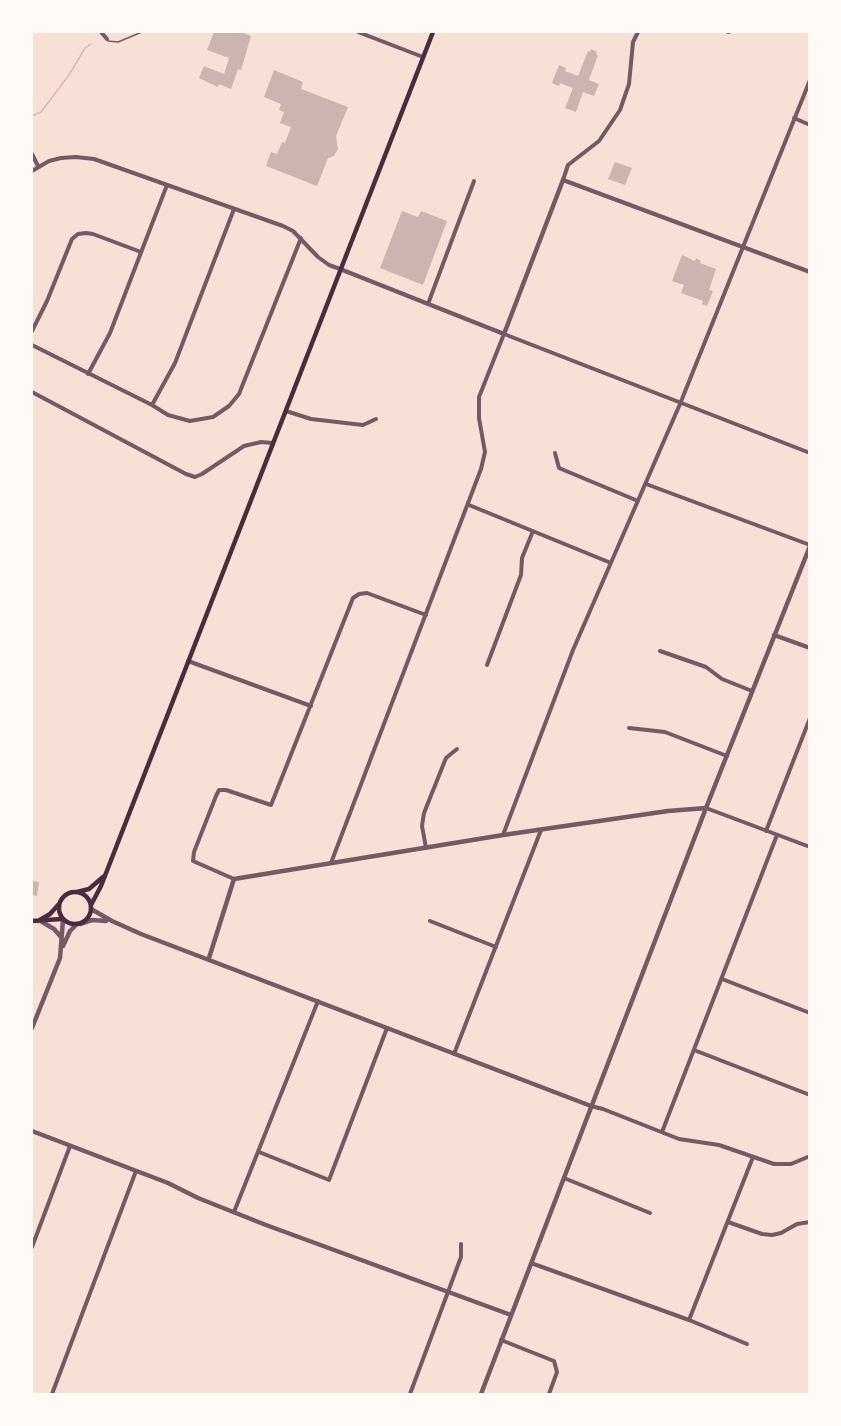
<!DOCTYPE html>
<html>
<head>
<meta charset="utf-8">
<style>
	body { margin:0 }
	#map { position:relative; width:841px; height:1426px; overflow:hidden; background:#f7e1d7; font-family:"Fira Sans Condensed",sans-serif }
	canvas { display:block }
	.frame { position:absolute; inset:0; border:33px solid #fffaf5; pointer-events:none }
</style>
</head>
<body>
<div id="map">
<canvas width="841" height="1426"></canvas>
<div class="frame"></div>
</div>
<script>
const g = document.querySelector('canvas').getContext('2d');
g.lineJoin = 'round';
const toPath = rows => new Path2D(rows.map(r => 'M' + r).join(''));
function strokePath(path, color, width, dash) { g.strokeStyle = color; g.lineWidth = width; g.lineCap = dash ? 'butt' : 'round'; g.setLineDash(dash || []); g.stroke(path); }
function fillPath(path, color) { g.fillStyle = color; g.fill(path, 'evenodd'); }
const stream = toPath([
	[32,116,41,112,69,75,85,48,91,44]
]);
const building = toPath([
	[214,32,242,32,251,36,241,70,238,69,231,89,219,84,218,87,199,78,204,66,224,74,229,58,207,50],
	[591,49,597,52,596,54,598,55,589,80,599,84,594,96,583,92,576,112,565,108,573,88,560,83,559,86,552,83,559,65,566,68,565,71,578,76,588,51,590,52],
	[274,70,303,82,301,89,348,107,336,136,338,149,334,156,328,158,317,186,266,166,271,152,277,154,282,142,285,143,291,127,280,123,284,112,279,110,281,104,264,97],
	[615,162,632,168,625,185,608,179],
	[402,211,418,217,421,211,447,221,423,285,380,268],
	[682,255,695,261,696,258,701,261,700,263,716,269,709,290,713,291,707,306,702,304,703,301,681,293,684,285,672,281],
	[32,881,39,882,37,896,32,895]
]);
const service = toPath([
	[107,39,108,41,118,42,142,32]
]);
const minor = toPath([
	[101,32,107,39],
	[358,32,423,57],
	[728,32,729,32],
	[794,118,810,125],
	[32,154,38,166],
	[32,171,49,161,61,158,76,157,94,159,283,226,293,231,318,257,329,265,340,269],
	[563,180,568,165,599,141,620,110,629,84,633,42,638,32],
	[428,304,474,181],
	[32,331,47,301,72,239,78,234,86,233,93,234,141,252],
	[32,345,152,405,168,415,190,421,213,417,229,406,239,394,301,238],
	[88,374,110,333,167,185],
	[32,392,186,474,195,477,202,474,244,446,261,442,273,443],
	[152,405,175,363,234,209],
	[286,411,311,419,363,425,376,419],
	[555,453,559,468,638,501],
	[646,484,810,545],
	[469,505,611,563],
	[660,651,706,667,722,679,752,691],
	[188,661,311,706],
	[487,665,521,575,522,558,533,531],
	[629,728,665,732,727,756],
	[706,808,810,847],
	[766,831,810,718],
	[503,835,573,650,680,404,810,80],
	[426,848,422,826,424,813,446,758,457,749],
	[331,863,481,469,485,452,479,418,479,397,504,334,810,453],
	[234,879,193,861,194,852,216,796,219,790,226,790,271,805,353,598,359,594,367,593,426,615],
	[430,921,496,947],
	[810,931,810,943],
	[722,979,810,1013],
	[694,1050,810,1095],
	[454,1054,541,830],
	[591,1106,603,1109,679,1139,719,1145,774,1164,791,1164,810,1156],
	[662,1132,777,835],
	[259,1152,329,1180,387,1028],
	[564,1178,650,1213],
	[234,1212,318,1001],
	[728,1222,762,1234,772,1235,781,1233,797,1224,810,1222],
	[32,1247,70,1146],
	[531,1263,689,1320,747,1344],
	[689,1320,753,1157],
	[501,1340,554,1361,557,1372,549,1394],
	[52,1394,136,1171],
	[410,1394,461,1257,461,1244]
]);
const tertiary = toPath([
	[340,269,504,334,563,180,810,272],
	[774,635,810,648],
	[91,909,112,921,141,934,591,1106],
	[42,922,54,929,61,937],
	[80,924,92,920,106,921],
	[63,946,70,931,77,924],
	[209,958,234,879,503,835,668,811,706,808],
	[32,1028,60,958,63,920],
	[32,1131,168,1183,198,1198,266,1225,511,1315],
	[481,1394,706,808,810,546]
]);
const secondary = toPath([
	'59 908a16 16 0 1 1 32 0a16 16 0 1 1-32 0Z',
	[77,892,89,889,103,877],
	[91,905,101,886,433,32],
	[32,921,62,919],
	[38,921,50,914,59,904]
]);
strokePath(stream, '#dcb8b0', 1.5);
fillPath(building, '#ccb4b1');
strokePath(service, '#755966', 1.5);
strokePath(minor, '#755966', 4);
strokePath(tertiary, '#755966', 4.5);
strokePath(secondary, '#4a2c40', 4.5);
</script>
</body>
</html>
